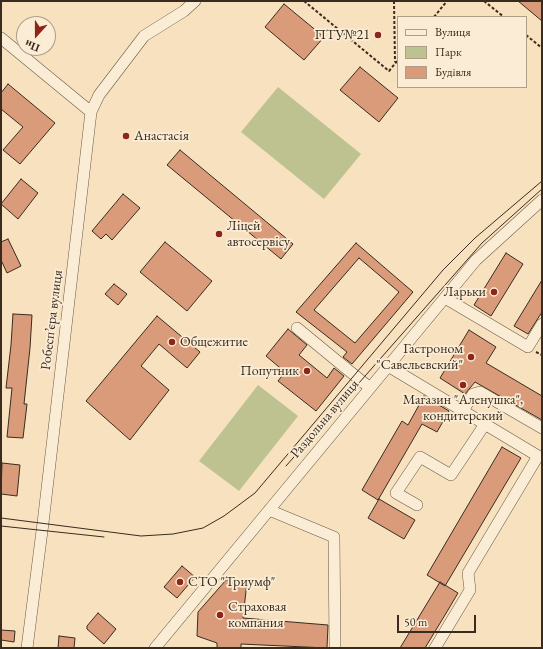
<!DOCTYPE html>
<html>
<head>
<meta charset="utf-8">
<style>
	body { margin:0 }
	#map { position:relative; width:543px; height:649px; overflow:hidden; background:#f7e1bf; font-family:"EB Garamond",serif }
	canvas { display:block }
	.frame { position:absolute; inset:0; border:2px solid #392c1e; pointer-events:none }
	.legend { position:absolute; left:397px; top:16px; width:130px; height:72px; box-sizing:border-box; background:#faecd5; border:1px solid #ad9f8c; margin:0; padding:5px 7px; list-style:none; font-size:12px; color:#392c1e }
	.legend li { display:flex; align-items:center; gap:8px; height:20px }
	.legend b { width:20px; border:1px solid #ad9f8c }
	.north { position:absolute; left:16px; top:16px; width:40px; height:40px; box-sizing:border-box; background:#faecd5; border:1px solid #ad9f8c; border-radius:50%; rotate:201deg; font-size:11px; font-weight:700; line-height:16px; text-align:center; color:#392c1e }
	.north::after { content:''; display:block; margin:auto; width:14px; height:18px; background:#8f2418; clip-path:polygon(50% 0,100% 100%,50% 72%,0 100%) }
	.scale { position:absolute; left:397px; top:615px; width:79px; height:18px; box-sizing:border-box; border:2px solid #392c1e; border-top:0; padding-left:5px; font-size:12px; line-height:14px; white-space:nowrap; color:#392c1e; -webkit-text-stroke:3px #faecd5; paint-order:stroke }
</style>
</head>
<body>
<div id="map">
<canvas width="543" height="649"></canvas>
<div class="frame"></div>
<ul class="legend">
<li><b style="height:5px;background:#faecd5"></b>Вулиця</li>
<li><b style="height:11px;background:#bec291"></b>Парк</li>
<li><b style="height:11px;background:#d99b7a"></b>Будівля</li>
</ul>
<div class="north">Пн</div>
<div class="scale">50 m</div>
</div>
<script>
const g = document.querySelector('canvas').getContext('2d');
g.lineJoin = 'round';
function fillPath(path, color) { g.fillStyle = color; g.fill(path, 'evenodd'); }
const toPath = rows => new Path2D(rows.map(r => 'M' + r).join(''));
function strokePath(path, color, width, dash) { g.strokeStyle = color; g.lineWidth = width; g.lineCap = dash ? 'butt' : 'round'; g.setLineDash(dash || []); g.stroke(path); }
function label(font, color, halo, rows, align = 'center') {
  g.font = font + ' "EB Garamond",serif'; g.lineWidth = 3.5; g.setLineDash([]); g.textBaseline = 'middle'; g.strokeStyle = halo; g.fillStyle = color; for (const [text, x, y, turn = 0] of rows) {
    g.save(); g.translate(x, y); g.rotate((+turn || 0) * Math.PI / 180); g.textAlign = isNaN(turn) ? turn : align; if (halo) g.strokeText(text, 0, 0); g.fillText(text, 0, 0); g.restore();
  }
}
const green = toPath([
	[278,87,361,154,324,199,241,132],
	[258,385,298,416,239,491,199,461]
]);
const building = toPath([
	[518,1,542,1,542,21,518,1],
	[284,4,324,37,304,60,265,27,284,4],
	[360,67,398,98,379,122,340,90,360,67],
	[8,84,55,123,20,164,3,150,23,127,1,109,1,93,8,84],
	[180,150,293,244,281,259,167,165,180,150],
	[21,179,38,193,18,219,1,204,21,179],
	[123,194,140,208,112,240,106,234,101,239,92,231,123,194],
	[8,239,21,266,7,273,1,260,1,242,8,239],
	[165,242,212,281,187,311,140,272,165,242],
	[356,243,413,292,352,364,343,357,347,352,296,312,356,243],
	[359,258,399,292,355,343,314,310,359,258],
	[506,253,523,264,491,316,474,305,506,253],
	[542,280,542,312,528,334,514,326,542,280],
	[114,284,127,294,118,305,105,294,114,284],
	[13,314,32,315,30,348,24,404,27,404,23,438,7,437,12,388,6,388,11,345,13,314],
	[157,316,200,352,187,368,159,344,141,366,169,390,130,440,86,401,157,316],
	[288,329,307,345,299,355,327,378,334,368,344,376,316,411,278,381,285,372,266,356,288,329],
	[469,330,496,347,486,363,542,396,542,420,475,382,465,394,440,378,469,330],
	[424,396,449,411,437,432,422,424,378,500,362,490,402,421,408,425,424,396],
	[502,447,521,458,445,586,427,575,502,447],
	[2,463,20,465,17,496,1,494,2,463],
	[379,499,415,520,404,539,368,518,379,499],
	[182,566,195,577,177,598,164,587,182,566],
	[226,580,247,582,243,618,328,625,327,648,241,644,241,648,217,648,217,643,197,636,198,612,226,580],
	[440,582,458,593,448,610,425,648,400,648,440,582],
	[98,613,116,629,104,644,87,629,87,626,98,613],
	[1,630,15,631,14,642,1,640,1,630],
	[59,636,75,638,74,648,58,648,59,636]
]);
const path = toPath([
	[304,1,389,71,398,60],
	[394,1,395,62],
	[484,1,504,17],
	[434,17,447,1],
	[526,35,542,48],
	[536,352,542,355]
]);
const minor = toPath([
	[1,38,91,112,43,523,27,648],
	[91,112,99,95,144,36,184,11,195,1],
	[445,298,528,347,542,324],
	[297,328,370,388],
	[388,366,538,456,468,573,470,590,435,648],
	[463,411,473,394,480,392,542,428],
	[417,505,396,493,420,457,451,475,485,424],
	[269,510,334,537,335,648],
	[155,648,476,260,542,200]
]);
const tram = toPath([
	[286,466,482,243,542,189],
	[1,518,141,536,173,534,203,528,224,516,255,493,443,270,475,238,542,181],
	[1,526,104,537]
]);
const markers = [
	[378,35,4,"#8f2418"],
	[126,136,4,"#8f2418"],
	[219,234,4,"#8f2418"],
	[494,292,4,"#8f2418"],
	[172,342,4,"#8f2418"],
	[471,357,4,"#8f2418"],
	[307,371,4,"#8f2418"],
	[463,385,4,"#8f2418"],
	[180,582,4,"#8f2418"],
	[220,615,4,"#8f2418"]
];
const poiNames = [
	["ПТУ№21",370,35,"right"],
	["Анастасія",134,136],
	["Ліцей",227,226],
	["автосервісу",227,242],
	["Ларьки",486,292,"right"],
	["Общежитие",180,342],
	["Гастроном",463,349,"right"],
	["\"Савельевский\"",463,365,"right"],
	["Попутник",299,371,"right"],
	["Магазин \"Аленушка\",",463,400,"center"],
	["кондитерский",463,416,"center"],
	["СТО \"Триумф\"",188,582],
	["Страховая",228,607],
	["компания",228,623]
];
const streetNames = [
	["Робесп’єра вулиця",52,320,-83],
	["Раздольна вулиця",325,419,-50]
];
fillPath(green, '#bec291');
fillPath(building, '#d99b7a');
strokePath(building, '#392c1e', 1);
strokePath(minor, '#685946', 12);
strokePath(path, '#392c1e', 2, [3, 2]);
strokePath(minor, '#faecd5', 11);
strokePath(tram, '#392c1e', 1);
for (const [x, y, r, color] of markers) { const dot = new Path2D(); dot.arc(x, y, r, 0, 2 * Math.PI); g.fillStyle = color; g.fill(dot); strokePath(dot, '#faecd5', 1.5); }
label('14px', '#392c1e', '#faecd5', poiNames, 'left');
label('14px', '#392c1e', '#faecd5', streetNames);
</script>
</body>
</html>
